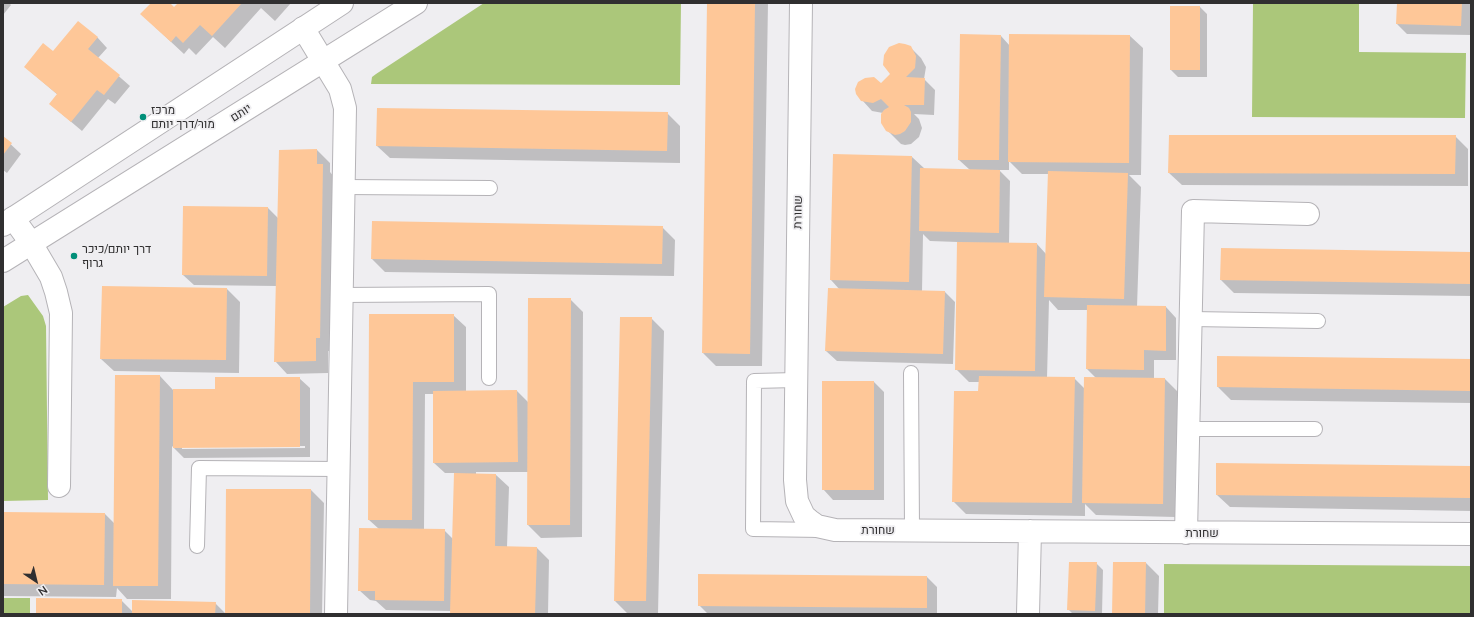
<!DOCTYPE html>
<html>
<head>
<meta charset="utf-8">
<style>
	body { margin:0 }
	#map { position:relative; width:1474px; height:617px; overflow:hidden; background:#efeef1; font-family:Mulish,sans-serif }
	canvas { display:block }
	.frame { position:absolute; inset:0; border:4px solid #302f30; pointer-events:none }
	.north { position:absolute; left:16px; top:561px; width:40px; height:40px; -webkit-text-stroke:3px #efeef1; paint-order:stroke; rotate:145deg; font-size:11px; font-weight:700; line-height:16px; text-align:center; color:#302f30 }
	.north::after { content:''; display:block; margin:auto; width:14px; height:18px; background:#302f30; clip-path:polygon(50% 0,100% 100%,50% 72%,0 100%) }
</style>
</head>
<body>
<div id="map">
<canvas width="1474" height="617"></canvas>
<div class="frame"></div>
<div class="north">N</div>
</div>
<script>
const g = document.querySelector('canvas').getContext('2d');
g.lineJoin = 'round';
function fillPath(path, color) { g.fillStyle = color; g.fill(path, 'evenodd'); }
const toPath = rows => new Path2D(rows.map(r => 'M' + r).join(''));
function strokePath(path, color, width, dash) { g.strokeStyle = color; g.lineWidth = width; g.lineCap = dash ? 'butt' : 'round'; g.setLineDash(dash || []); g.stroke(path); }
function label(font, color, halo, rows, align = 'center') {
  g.font = font + ' Mulish,Heebo,sans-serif'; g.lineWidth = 3.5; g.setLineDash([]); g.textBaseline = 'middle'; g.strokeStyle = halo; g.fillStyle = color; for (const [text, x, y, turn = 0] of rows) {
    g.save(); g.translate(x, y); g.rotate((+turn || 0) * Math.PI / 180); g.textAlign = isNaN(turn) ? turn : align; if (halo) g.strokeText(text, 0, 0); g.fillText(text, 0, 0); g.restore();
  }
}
const green = toPath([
	[484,3,681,3,680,85,371,84,372,77,376,74],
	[1253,3,1359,3,1359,52,1466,53,1465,118,1252,117],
	[28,295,43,316,46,326,48,500,3,501,3,307,21,296],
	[1164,564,1471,566,1471,614,1164,614],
	[3,598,30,598,30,614,3,614]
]);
const shadow = toPath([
	[3,3,9,3,11,5,3,15],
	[152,3,169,3,174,8,179,3,291,3,275,21,261,8,225,48,213,37,196,55,189,48,184,54,155,27],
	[708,3,768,3,762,366,716,366,703,353],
	[1398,3,1471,3,1471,35,1407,34,1397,24],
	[1171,7,1200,7,1207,14,1207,77,1178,77,1171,70],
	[1001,36,1010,46,1130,36,1143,48,1141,175,1129,175,1141,187,1137,307,1166,307,1176,318,1176,360,1154,360,1154,379,1165,379,1178,392,1175,517,1096,515,1085,504,1085,516,966,514,953,501,979,392,980,382,969,382,956,369,958,242,930,241,923,234,922,292,945,292,955,302,953,364,837,361,826,351,840,290,831,280,912,157,925,169,970,170,959,160],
	[1009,161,1022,174,1049,174,1046,254,1037,244,1009,244,1010,181,999,170,1009,170],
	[1049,300,1058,310,1088,310,1087,369,1096,378,1085,389,1074,378,1047,378],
	[97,37,107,48,98,58,130,86,115,104,108,99,82,131,50,104,58,95,25,67,54,53],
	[910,47,921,58,926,67,924,79,935,90,934,115,914,114,919,119,922,128,919,137,911,144,905,145,901,144,884,127,883,113,872,111,862,100,882,84,891,74],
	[667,113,680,126,680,163,390,158,377,146],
	[1455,136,1468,149,1468,186,1182,185,1169,173],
	[3,137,21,154,7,173,3,170],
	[317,150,330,163,330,172,335,178,333,351,328,351,328,373,287,374,275,361,277,286,194,285,183,275,184,207,268,208,279,219],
	[662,227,675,240,674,276,385,272,372,259],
	[1471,253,1471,296,1234,293,1221,280],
	[227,289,240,302,239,373,114,371,101,359],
	[570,299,583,312,582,537,541,538,528,525,529,472,476,472,476,474,496,475,509,487,507,547,537,548,549,560,548,614,451,614,451,611,386,610,376,601,370,600,359,590,379,529,369,520,370,315,453,315,466,327,466,392,517,391,529,403],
	[425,394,434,394,434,463,445,473,455,473,453,539,444,530,424,530],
	[651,318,664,331,658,614,628,614,615,601],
	[1471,360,1471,403,1231,400,1218,387],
	[160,376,173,390,216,390,299,378,310,388,310,457,184,458,172,446,171,599,127,599,117,588,116,597,3,596,3,513,105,514,115,524],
	[305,446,305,448,182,449,182,447],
	[874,382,884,392,884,500,833,500,823,489],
	[1471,467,1471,511,1230,507,1217,495],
	[311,490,324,503,322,614,37,614,121,600,133,612,215,603,226,614],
	[1096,563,1103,570,1102,614,1073,614,1068,609],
	[1146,563,1159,576,1158,614,1113,614],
	[699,575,927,577,937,587,937,614,708,614,699,605]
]);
const building = toPath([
	[151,3,170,3,174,7,178,3,242,3,212,36,200,25,183,43,176,36,171,42,140,14],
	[707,3,755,3,750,354,702,353],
	[1397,3,1462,3,1461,26,1396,24],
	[1170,6,1200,6,1200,70,1170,70],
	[78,21,98,37,88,49,120,75,104,95,97,90,71,122,49,104,57,94,24,67,43,43,53,51],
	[960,34,1001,35,999,160,958,160],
	[1009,34,1130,35,1129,163,1008,162],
	[899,43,905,44,911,46,916,56,915,68,906,77,925,78,924,105,904,105,909,108,911,112,911,122,905,131,900,134,895,135,886,131,881,123,881,114,884,110,889,107,881,99,873,103,861,101,856,94,855,89,858,82,865,78,874,77,881,83,890,74,883,65,884,55,889,47],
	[377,108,668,112,667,151,376,146],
	[1169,135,1456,135,1455,174,1168,173],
	[3,136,12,143,3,155],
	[317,149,317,164,323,164,320,338,316,338,316,361,274,362,279,150],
	[833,154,912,156,909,282,830,280],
	[920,168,1000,170,999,233,919,231],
	[1048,171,1128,173,1124,299,1044,297],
	[183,206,268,207,267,276,182,275],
	[372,221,663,226,662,264,371,259],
	[957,242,1037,243,1035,371,955,370],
	[1221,248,1471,252,1471,284,1220,280],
	[102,286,227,288,226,360,100,359],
	[828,288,945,291,943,354,825,351],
	[528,298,571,298,570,525,527,525],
	[1087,305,1166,306,1166,351,1144,350,1144,370,1086,369],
	[369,314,454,314,454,382,413,382,412,520,368,520],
	[620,317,652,317,646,601,614,601],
	[1217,356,1471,359,1471,391,1217,387],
	[115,375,160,375,158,586,113,586],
	[979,376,1075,377,1072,503,952,502,954,391,978,391],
	[215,377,300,377,300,447,173,448,173,389,215,389],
	[1084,377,1165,378,1163,504,1082,503],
	[822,381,874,381,874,490,822,490],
	[517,390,518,462,433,463,433,391],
	[1216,463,1471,466,1471,498,1216,495],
	[454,473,496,474,495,546,537,547,535,614,450,614],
	[226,489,311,489,310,614,225,614],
	[3,512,105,513,104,585,3,584],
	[359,528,445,529,444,601,375,600,375,591,358,591],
	[1069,562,1097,562,1095,611,1067,610],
	[1113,562,1146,562,1145,614,1112,614],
	[698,574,927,576,927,608,698,606],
	[36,598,122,599,122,614,36,614],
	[132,600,216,602,215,614,132,614]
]);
const lane = toPath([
	[344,187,490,188],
	[342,295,489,294,489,378],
	[1191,319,1318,321],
	[911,373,912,530],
	[796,380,754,381,753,529,822,530],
	[1189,429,1315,429],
	[197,546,199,468,339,469]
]);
const street = toPath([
	[801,3,795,480,797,501,804,516,810,521,817,526,835,530,1471,534],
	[303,28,340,89,345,108,336,614],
	[13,218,31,243,51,277,56,292,61,313,59,486],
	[1186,533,1193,211,1308,214],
	[1028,614,1030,531]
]);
const secondary = toPath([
	[3,225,342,3],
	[3,261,416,3]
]);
const markers = [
	[143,117,4,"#008f79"],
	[74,256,4,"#008f79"]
];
const poiNames = [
	["מרכז",151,110],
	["מור/דרך יותם",151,124],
	["דרך יותם/כיכר",82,249],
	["גרוף",82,263]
];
const streetNames = [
	["יותם",241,113,-32],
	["שחורת",798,212,-89],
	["שחורת",878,530],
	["שחורת",1202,533]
];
fillPath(green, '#abc77a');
fillPath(shadow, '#0003');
fillPath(building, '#fec798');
strokePath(lane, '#b5b3b7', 16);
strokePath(street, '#b5b3b7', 24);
strokePath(secondary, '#b5b3b7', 24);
strokePath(lane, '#fff', 14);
strokePath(street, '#fff', 22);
strokePath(secondary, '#fff', 22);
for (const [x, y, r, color] of markers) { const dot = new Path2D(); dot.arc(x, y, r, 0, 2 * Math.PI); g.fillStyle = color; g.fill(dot); strokePath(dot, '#efeef1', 1.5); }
label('12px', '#302f30', '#efeef1', poiNames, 'left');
label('12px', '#302f30', '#efeef1', streetNames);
</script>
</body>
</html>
